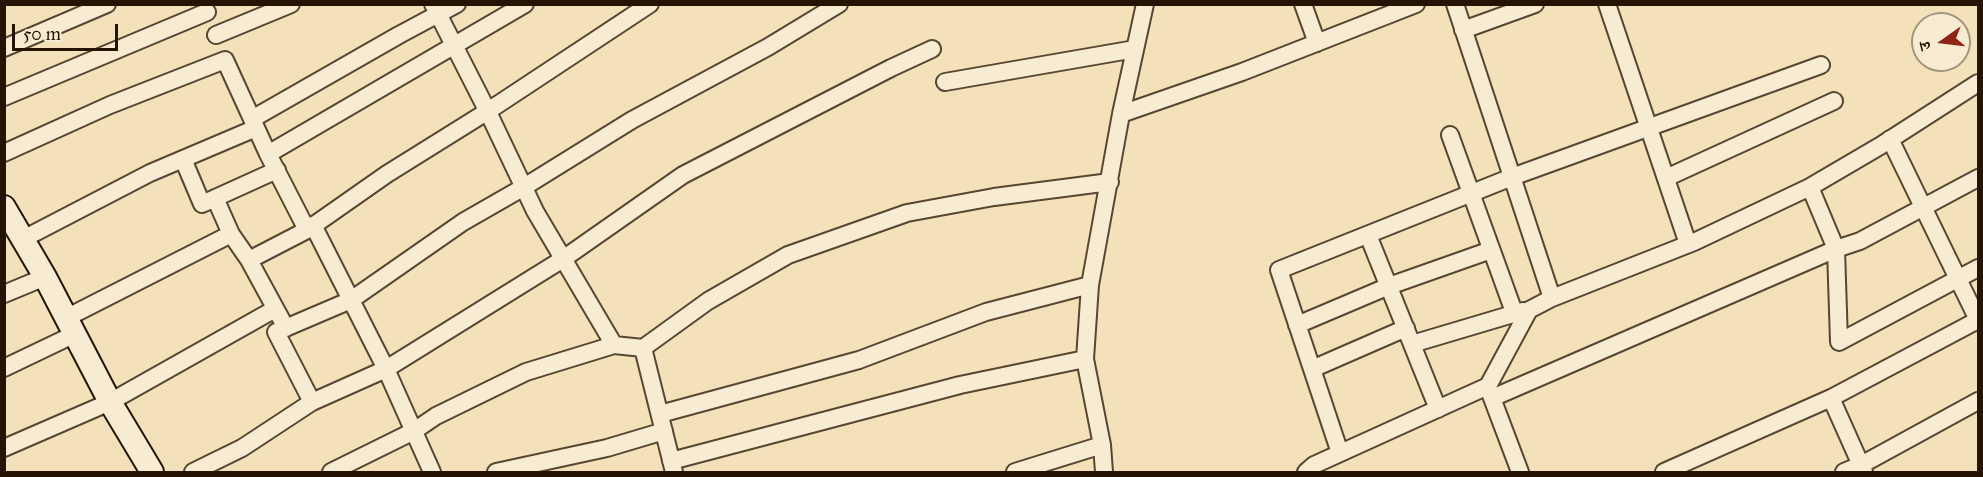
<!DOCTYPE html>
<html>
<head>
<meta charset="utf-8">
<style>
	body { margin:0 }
	#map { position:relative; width:1983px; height:477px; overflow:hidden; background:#f3e1ba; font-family:"IM FELL Great Primer","Noto Serif Devanagari",serif }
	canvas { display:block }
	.frame { position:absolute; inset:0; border:6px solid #251304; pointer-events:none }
	.north { position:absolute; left:1911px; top:12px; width:60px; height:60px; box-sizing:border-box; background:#f7ecd2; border:2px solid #a39580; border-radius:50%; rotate:256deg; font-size:16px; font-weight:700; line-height:24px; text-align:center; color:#251304 }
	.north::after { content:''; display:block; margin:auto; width:21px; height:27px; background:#8f2418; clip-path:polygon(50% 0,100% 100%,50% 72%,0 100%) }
	.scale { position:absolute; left:12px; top:24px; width:106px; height:27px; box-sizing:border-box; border:3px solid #251304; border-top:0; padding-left:8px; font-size:18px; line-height:21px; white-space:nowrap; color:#251304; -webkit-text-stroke:4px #f7ecd2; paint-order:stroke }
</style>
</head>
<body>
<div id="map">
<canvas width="1983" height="477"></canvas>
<div class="frame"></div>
<div class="north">उ</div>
<div class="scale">50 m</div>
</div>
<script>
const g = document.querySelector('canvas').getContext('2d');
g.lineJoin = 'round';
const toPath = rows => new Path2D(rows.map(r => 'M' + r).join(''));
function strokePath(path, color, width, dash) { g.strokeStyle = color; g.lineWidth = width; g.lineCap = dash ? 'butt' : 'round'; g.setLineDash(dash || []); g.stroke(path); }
const street = toPath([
	[433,4,488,112,535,211,614,345,643,348,674,472],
	[1303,4,1317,43],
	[1455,4,1552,298],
	[1607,4,1688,244],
	[1463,30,1535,4],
	[216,35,291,4],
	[4,48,107,4],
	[945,82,1135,49],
	[4,97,207,12],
	[1121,114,1242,72,1416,4],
	[252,119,399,35,457,4],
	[1450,135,1514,312],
	[4,153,110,105,225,60,268,154],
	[183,159,202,204,277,170],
	[1666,178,1834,101],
	[1810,187,1836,249,1839,342,1978,268],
	[215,198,231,234,249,260],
	[313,225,386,369,432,472],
	[307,230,268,154,525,4],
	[1368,235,1438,409],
	[23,239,150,173,256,128],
	[4,294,45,277],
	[66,318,231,234],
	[1297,325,1389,286,1491,250],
	[286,328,249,260,307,230,387,174,488,111,650,4],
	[1412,344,1523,311],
	[643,348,708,301,788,255,907,213,994,197,1110,182],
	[4,368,75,334],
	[1312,369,1406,328],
	[1489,390,1520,472],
	[1492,398,1836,249,1860,241,1978,178],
	[1831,398,1978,320,1890,139],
	[312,402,276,332,351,300,463,222,524,187,632,120,768,47,839,4],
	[660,414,859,360,986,312,1090,285],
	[4,448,110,402,275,309],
	[1340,453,1279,270,1512,177,1821,65],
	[671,461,960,385,1085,359],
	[193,472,242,448,312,402,386,369,563,259,683,175,891,68,932,49],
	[331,472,414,431,436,416,526,372,614,345],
	[496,472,607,448,664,431],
	[1015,472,1102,445],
	[1104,472,1102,445,1085,359,1090,285,1121,114,1145,4],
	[1306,472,1314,465,1488,386,1529,310,1552,298,1694,242,1810,187,1880,146,1978,83],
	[1664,472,1831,398,1864,472],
	[1844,472,1861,465,1978,401]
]);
const secondary = toPath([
	[4,207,45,277,110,402,152,472]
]);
strokePath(street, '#584632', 20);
strokePath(secondary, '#251304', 26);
strokePath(street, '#f7ecd2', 16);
strokePath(secondary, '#f7ecd2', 22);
</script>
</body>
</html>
